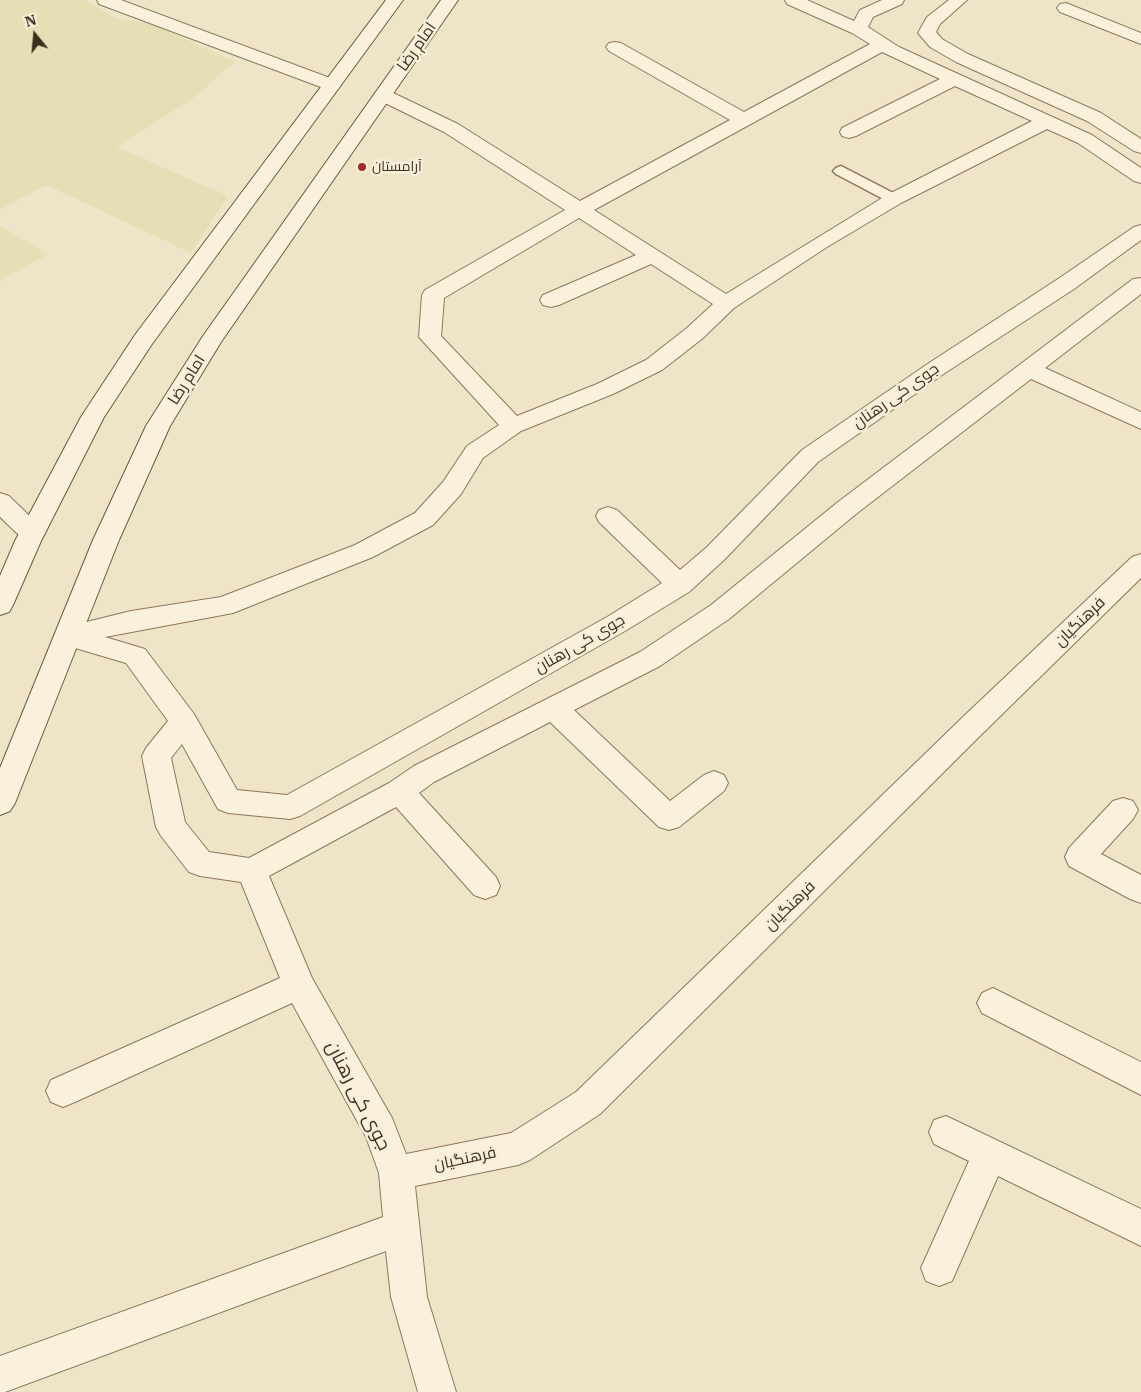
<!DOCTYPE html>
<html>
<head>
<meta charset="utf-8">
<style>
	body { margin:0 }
	#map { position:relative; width:1141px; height:1392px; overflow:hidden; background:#f0e4c8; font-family:"IBM Plex Serif",serif }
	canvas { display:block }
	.north { position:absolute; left:10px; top:10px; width:50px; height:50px; -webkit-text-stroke:4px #f7eed8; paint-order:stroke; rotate:343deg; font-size:14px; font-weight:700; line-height:20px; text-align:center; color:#3d2e20 }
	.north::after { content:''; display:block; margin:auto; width:18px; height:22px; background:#3d2e20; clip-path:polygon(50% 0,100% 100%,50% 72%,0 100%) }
</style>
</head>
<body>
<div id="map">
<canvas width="1141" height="1392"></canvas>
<div class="north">N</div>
</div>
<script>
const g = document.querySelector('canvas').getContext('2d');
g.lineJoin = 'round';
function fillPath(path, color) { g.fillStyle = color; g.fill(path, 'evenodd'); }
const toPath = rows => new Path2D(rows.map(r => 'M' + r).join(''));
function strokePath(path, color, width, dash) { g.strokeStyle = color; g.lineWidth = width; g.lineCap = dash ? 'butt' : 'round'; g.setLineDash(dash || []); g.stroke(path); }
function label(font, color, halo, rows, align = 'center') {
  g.font = font + ' "IBM Plex Serif",Cairo,serif'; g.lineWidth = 5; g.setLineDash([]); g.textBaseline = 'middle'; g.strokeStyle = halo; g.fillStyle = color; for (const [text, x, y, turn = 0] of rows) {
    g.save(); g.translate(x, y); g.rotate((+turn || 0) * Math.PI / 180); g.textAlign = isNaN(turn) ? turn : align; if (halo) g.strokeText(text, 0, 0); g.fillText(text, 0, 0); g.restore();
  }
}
const farmland = toPath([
	[0,0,85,0,116,18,155,25,235,62,192,99,117,147,228,196,191,253,47,185,0,209],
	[0,226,48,254,0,281]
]);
const service = toPath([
	[841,166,899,196,902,199,899,202,889,202,836,174,833,171,836,168,841,166]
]);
const minor = toPath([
	[97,0,121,0,338,81,341,85,338,89,332,90,326,89,99,4,97,0],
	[785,0,807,0,854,21,860,10,882,0,904,0,902,4,873,17,868,27,899,47,1092,135,1141,168,1141,183,1134,181,1078,143,1047,129,901,203,827,247,734,308,703,338,662,370,613,394,521,431,483,458,461,494,433,525,373,557,233,613,105,637,145,649,194,714,237,790,287,795,607,617,662,583,599,522,596,516,599,510,608,507,617,510,680,570,707,547,802,450,929,363,1058,279,1134,227,1141,225,1141,240,1074,289,945,373,818,462,725,559,689,592,625,631,300,816,290,819,228,813,218,809,182,744,171,758,185,822,209,852,249,858,389,783,414,766,640,652,711,605,838,502,1133,279,1141,278,1141,294,1045,368,1141,412,1141,429,1031,379,856,514,729,619,660,666,574,710,670,801,704,775,714,771,724,775,728,783,724,791,679,827,669,830,659,827,550,722,434,782,419,793,496,877,500,886,496,895,485,899,474,895,396,807,269,876,312,978,392,1118,406,1154,511,1133,576,1092,965,715,1132,557,1141,554,1141,578,985,731,600,1114,530,1160,518,1165,415,1186,427,1297,456,1392,418,1392,391,1297,386,1251,5,1392,0,1392,0,1356,383,1217,379,1173,366,1137,292,1003,75,1102,63,1107,51,1102,46,1091,51,1080,280,978,241,882,200,876,189,872,161,836,156,827,142,756,146,748,168,721,126,663,58,643,54,636,58,629,131,611,221,597,355,545,415,513,443,482,467,446,499,425,419,337,422,295,425,290,565,210,444,132,377,99,374,95,377,91,383,89,389,91,458,124,580,201,730,120,609,51,606,47,609,43,615,42,621,43,744,112,870,44,852,33,787,4,785,0],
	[882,52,940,79,842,128,840,132,842,136,849,138,856,136,955,86,1032,121,887,195,726,294,594,210,882,52],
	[579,218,636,255,543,295,540,300,543,305,551,307,559,305,651,264,713,304,687,328,646,360,597,384,517,416,441,336,444,298,579,218],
	[949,0,967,0,940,24,936,32,942,39,968,54,1101,113,1141,139,1141,153,1134,151,1087,121,956,62,930,47,918,33,927,17,949,0],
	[1066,3,1141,33,1141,44,1060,12,1057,8,1060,4,1066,3],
	[0,493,9,496,41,527,45,533,41,539,32,542,23,539,0,517,0,493],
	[1123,798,1133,801,1138,810,1133,819,1101,854,1141,875,1141,903,1130,899,1069,866,1065,857,1069,848,1113,801,1123,798],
	[993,988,1141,1062,1141,1095,982,1013,977,1003,982,993,993,988],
	[946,1116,1141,1209,1141,1246,998,1176,952,1281,939,1286,926,1281,921,1268,969,1161,934,1144,929,1132,934,1120,946,1116]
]);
const secondary = toPath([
	[386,0,403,0,152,344,104,417,41,541,13,605,9,612,0,615,0,576,15,541,81,417,135,335,386,0],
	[441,0,458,0,221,342,170,426,119,540,15,803,10,811,0,815,0,768,93,540,146,426,203,336,441,0]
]);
const markers = [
	[362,167,5,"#9e2a2b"]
];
const farPoinames = [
	["آرامستان",372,167]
];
const streetNames = [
	["امام رضا",417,47,-55],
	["امام رضا",187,380,-58],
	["جوی کی رهنان",896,396,-35],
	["فرهنگیان",1080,622,-44],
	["جوی کی رهنان",580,644,-30],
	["فرهنگیان",790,906,-44],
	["فرهنگیان",465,1159,-12]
];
const nearStreetnames = [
	["جوی کی رهنان",358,1096,63]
];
fillPath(farmland, '#e6deb5');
strokePath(service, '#8d765c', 3);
strokePath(minor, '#8d765c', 2);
strokePath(secondary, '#6f573f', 2);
fillPath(service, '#faf1dc');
fillPath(minor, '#faf1dc');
fillPath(secondary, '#faf1dc');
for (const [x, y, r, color] of markers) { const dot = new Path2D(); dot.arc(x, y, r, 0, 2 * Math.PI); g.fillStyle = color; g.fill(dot); strokePath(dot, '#f7eed8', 2); }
label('14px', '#3d2e20', '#f7eed8', farPoinames, 'left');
label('16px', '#3d2e20', '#f7eed8', streetNames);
label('19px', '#3d2e20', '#f7eed8', nearStreetnames);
</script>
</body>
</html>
